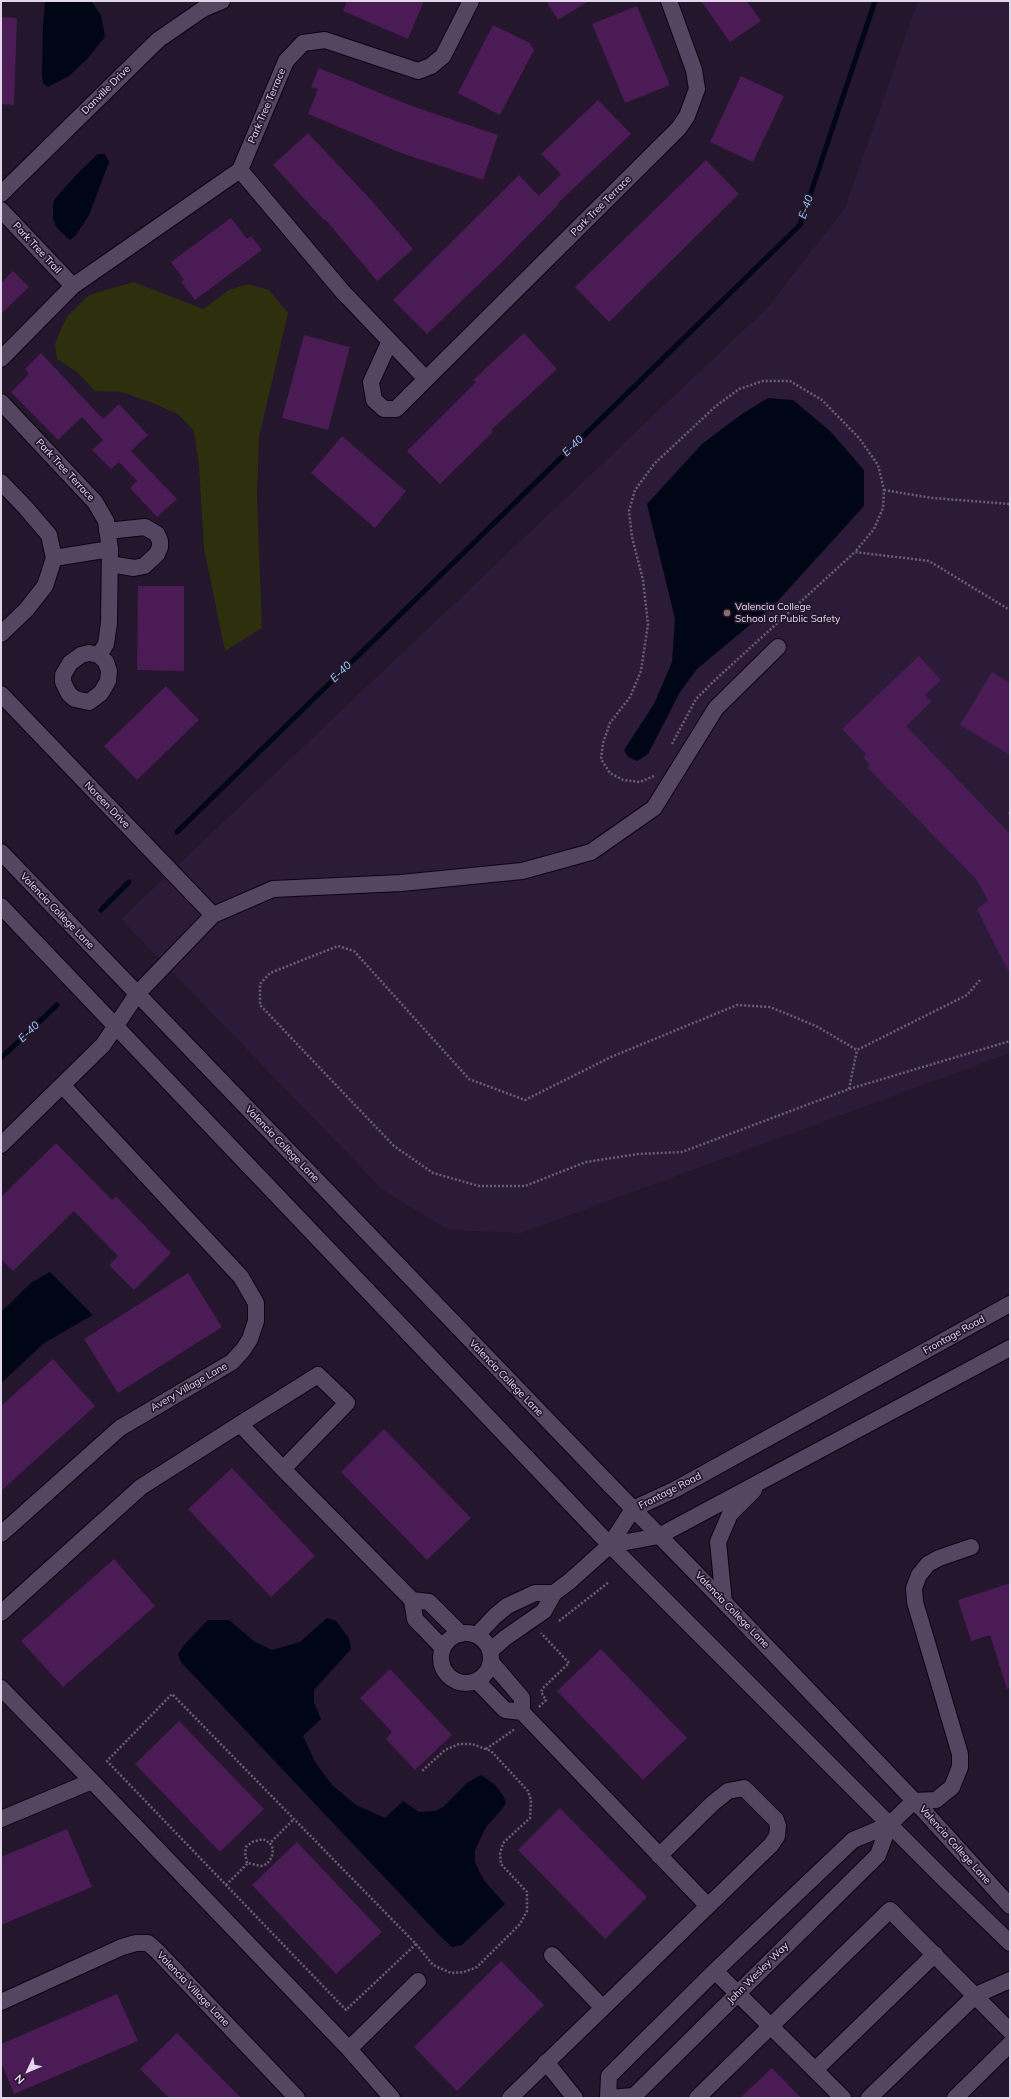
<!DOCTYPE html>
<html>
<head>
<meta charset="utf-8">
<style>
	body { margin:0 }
	#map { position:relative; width:1011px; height:2099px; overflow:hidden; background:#23162d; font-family:Mulish,sans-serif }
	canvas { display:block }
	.frame { position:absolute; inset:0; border:2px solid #e0d8e8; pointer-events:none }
	.north { position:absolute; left:8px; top:2051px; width:40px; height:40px; -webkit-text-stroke:3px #23162d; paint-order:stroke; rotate:226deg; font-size:11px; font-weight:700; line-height:16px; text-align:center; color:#e0d8e8 }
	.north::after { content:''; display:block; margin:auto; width:14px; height:18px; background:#e0d8e8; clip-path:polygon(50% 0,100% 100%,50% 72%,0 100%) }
</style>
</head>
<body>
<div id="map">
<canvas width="1011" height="2099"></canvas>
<div class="frame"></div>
<div class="north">N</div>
</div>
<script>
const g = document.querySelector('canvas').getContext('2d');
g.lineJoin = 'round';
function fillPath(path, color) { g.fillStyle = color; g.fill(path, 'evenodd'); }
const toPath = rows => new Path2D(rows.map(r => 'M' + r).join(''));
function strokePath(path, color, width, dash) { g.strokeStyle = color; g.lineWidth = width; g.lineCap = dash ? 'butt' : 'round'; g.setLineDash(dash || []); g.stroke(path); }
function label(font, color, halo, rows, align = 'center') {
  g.font = font + ' Mulish,sans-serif'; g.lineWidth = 3.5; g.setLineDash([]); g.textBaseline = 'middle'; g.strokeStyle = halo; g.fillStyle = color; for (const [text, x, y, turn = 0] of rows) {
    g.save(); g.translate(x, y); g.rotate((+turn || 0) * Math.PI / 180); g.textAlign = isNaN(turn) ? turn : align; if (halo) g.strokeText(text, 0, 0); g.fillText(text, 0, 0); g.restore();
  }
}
const built = toPath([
	[918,1,1010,1,1010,1053,521,1233,448,1230,383,1190,121,919,768,307,845,208]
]);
const green = toPath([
	[134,282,203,309,229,290,248,284,269,290,288,313,259,437,257,499,262,628,225,651,204,548,199,465,194,431,178,414,150,402,122,392,95,391,77,372,57,359,55,344,66,318,89,295]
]);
const water = toPath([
	[45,1,91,1,101,15,105,37,87,59,69,76,48,87,43,83,42,75,43,26],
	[98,154,105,154,109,162,89,215,76,235,70,240,57,228,53,219,53,205,54,200,79,172],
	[768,398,793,400,830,431,864,470,864,506,775,604,697,669,680,692,648,754,637,761,628,757,624,750,654,704,672,662,675,619,647,504,702,444,742,414],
	[50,1272,93,1315,44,1343,1,1383,1,1312,32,1282],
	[327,1618,336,1621,349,1638,351,1649,314,1690,314,1703,321,1719,303,1736,315,1762,332,1785,356,1805,385,1818,403,1801,419,1812,435,1811,443,1807,467,1783,481,1775,494,1784,502,1794,506,1802,503,1808,486,1827,475,1850,475,1862,480,1873,486,1883,505,1904,462,1945,452,1947,440,1936,181,1662,178,1654,184,1645,208,1620,229,1620,255,1642,272,1650,300,1642]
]);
const stream = toPath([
	[177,832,800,225,875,1],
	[101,910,129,882],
	[1,1058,57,1005]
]);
const building = toPath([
	[347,1,424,1,408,39,343,11],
	[546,1,589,1,558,20],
	[701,1,747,1,761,21,730,42],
	[637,6,670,85,625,103,592,24],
	[1,17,17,18,14,105,1,104],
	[493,25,530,43,534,50,500,115,458,93],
	[319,68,409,105,498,135,483,180,401,153,308,114,318,89,311,87],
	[741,76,784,96,753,162,710,142],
	[598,100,631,134,558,203,559,204,500,264,427,334,393,300,519,175,539,196,561,174,541,154],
	[308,133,372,201,413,249,377,281,325,219,324,220,273,165],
	[706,160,739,194,609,322,575,287],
	[231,218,247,239,251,236,262,250,195,300,181,282,184,280,171,262],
	[13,271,29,287,1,314,1,283],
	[524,333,557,369,491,430,493,432,440,484,407,451,476,382,473,380],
	[304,335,350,347,328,430,282,418],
	[41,353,103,419,119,404,148,435,131,451,177,499,157,517,130,488,137,481,119,462,111,469,92,450,103,440,82,417,58,440,11,392,29,374,25,369],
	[342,436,406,491,375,528,311,473],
	[138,586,184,586,184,671,137,670],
	[919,656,941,680,925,695,931,702,906,726,1010,834,1010,974,977,909,988,901,977,880,867,767,870,764,863,757,866,754,842,729],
	[992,672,1010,683,1010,755,960,725],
	[166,686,199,720,137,780,104,746],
	[56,1143,112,1200,116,1196,171,1253,134,1290,109,1265,118,1256,74,1211,13,1271,1,1259,1,1197],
	[188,1273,222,1327,118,1393,84,1339],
	[53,1359,95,1406,1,1491,1,1406],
	[384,1429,471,1518,427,1560,341,1472],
	[232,1468,315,1556,271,1597,188,1509],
	[114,1559,155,1606,63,1687,21,1641],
	[1010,1583,1010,1688,1007,1689,990,1635,971,1641,958,1600],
	[601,1649,687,1738,643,1780,557,1691],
	[390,1669,452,1735,415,1770,386,1739,392,1732,360,1698],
	[179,1721,264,1809,220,1852,135,1764],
	[560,1808,647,1897,605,1939,518,1850],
	[67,1829,92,1887,1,1925,1,1857],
	[297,1842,382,1932,336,1974,252,1885],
	[501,1961,544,2005,457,2091,414,2047],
	[117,1994,138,2041,14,2094,1,2062,1,2044],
	[177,2033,241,2098,169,2098,140,2069],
	[772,2068,801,2098,740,2098]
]);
const path = toPath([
	[884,490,932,498,1010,504],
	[672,744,696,699,715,680,855,552,929,561,1010,610],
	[654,776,640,782,623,780,610,773,601,759,603,743,610,723,630,697,641,671,648,624,643,580,632,537,629,511,635,490,655,463,716,406,739,389,763,381,790,381,822,400,859,438,878,465,884,490,883,508,874,529,855,552],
	[1009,812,1010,813],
	[980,980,967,995,857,1050,816,1026,770,1007,737,1005,611,1057,525,1100,469,1079,354,951,338,946,270,973,260,984,260,1005,394,1146,433,1173,479,1186,525,1186,586,1162,638,1154,682,1152,849,1089,1010,1041],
	[849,1089,857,1050],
	[559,1621,609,1582],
	[539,1707,546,1700,541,1692,543,1688,569,1663,541,1633],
	[486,1749,515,1729],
	[247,1863,245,1853,246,1847,252,1842,263,1839,270,1843],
	[226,1885,248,1863,261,1866,267,1864,272,1857,273,1849,270,1843,294,1819],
	[416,1944,346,2010,107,1761,172,1694,416,1944,433,1965,451,1973,464,1972,477,1967,520,1924,527,1911,527,1892,501,1864,500,1854,503,1843,530,1818,531,1800,528,1791,491,1751,472,1744,459,1744,445,1750,421,1772]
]);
const minor = toPath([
	[240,170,342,291,426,379],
	[1,194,158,40,203,9,222,1],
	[1,210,73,286],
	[389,343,371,382,374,400,384,409,396,409,679,128,687,116,697,89,694,70,669,1],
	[1,359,73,286,240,170,286,61,303,43,325,40,418,71,431,66,443,56,471,1],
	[1,402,95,502,106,521,110,549,109,623,106,644,99,655],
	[1,482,25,507,49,535,54,558,45,586,26,610,1,634],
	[107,531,145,527,157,534,160,541,160,547,157,554,144,566,134,568,110,564],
	[54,558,110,549],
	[89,653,99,655,106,662,109,671,108,681,101,693,89,702,75,699,69,694,63,682,63,675,70,663,81,655,89,653],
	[1,694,213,915],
	[1,852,607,1482,724,1602,924,1811,1010,1906],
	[1,906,610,1545,945,1880,1010,1943],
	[1,1145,103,1045,137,994,213,915,273,889,401,883,522,871,591,852,654,808,716,708,778,647],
	[283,1469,347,1403,318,1375,240,1424,283,1469,412,1600],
	[1,1534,120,1428,232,1362,243,1350,250,1339,256,1321,256,1303,241,1277,62,1085],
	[610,1545,659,1536,1010,1348],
	[724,1602,718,1542,730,1514,754,1490],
	[1,1613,141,1487,240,1424],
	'441 1658a25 25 0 1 1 50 0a25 25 0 1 1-50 0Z',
	[477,1635,495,1616,507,1606,535,1593,554,1593],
	[443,1648,415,1619,412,1600,429,1602,461,1634],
	[490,1651,505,1638,544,1611,554,1593,570,1581,610,1545,633,1509,676,1489,1010,1304],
	[491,1662,522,1698,522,1712],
	[477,1681,505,1710,522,1712,708,1906,510,2098],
	[1,1688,92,1781,1,1819],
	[92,1781,349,2049,392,2098],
	[659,1856,713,1803,728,1791,744,1788,776,1820,778,1826,777,1836,771,1845,708,1906],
	[552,1955,602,2007],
	[715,1971,843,2098],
	[1,2002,122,1947,136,1943,148,1943,157,1951,297,2098],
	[349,2049,418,1981],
	[546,2062,575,2098],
	[815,2070,935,1954],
	[608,2098,609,2076,715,1971,853,1840,889,1825,914,1801,936,1800,952,1787,960,1767,960,1754,915,1602,914,1588,919,1575,928,1564,939,1558,971,1547],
	[608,2098,634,2096,878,1855,889,1825],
	[697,2098,890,1910,1010,2031],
	[869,2098,976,1995,1010,1980],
	[955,2098,1010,2044]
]);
const markers = [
	[727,613,4,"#8d6e63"]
];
const streetNames = [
	["Danville Drive",106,90,-45],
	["Park Tree Terrace",267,106,-67],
	["Park Tree Terrace",601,206,-45],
	["Park Tree Trail",37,248,47],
	["Park Tree Terrace",65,470,47],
	["Noreen Drive",107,805,46],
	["Valencia College Lane",57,911,46],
	["Valencia College Lane",282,1144,46],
	["Frontage Road",954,1335,-29],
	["Valencia College Lane",506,1378,46],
	["Avery Village Lane",189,1387,-30],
	["Frontage Road",670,1491,-27],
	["Valencia College Lane",732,1610,46],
	["Valencia College Lane",955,1845,48],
	["John Wesley Way",758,1973,-45],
	["Valencia Village Lane",193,1989,46]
];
const poiNames = [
	["Valencia College",735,607],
	["School of Public Safety",735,619]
];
const waterNames = [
	["E-40",806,207,-71],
	["E-40",573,446,-44],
	["E-40",341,672,-44],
	["E-40",29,1032,-44]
];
fillPath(built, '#2b1b38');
fillPath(green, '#2e300d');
fillPath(water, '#000616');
strokePath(stream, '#000616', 5);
fillPath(building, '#4b1b55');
strokePath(minor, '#0c0315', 18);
strokePath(path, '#6a5f74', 2.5, [2, 2]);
strokePath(minor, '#544661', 16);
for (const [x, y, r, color] of markers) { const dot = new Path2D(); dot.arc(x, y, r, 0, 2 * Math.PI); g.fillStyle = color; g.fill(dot); strokePath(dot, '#23162d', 1.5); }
label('10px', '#e0d8e8', '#23162d', streetNames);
label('10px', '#e0d8e8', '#23162d', poiNames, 'left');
label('italic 11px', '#9bcafa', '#23162d', waterNames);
</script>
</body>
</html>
